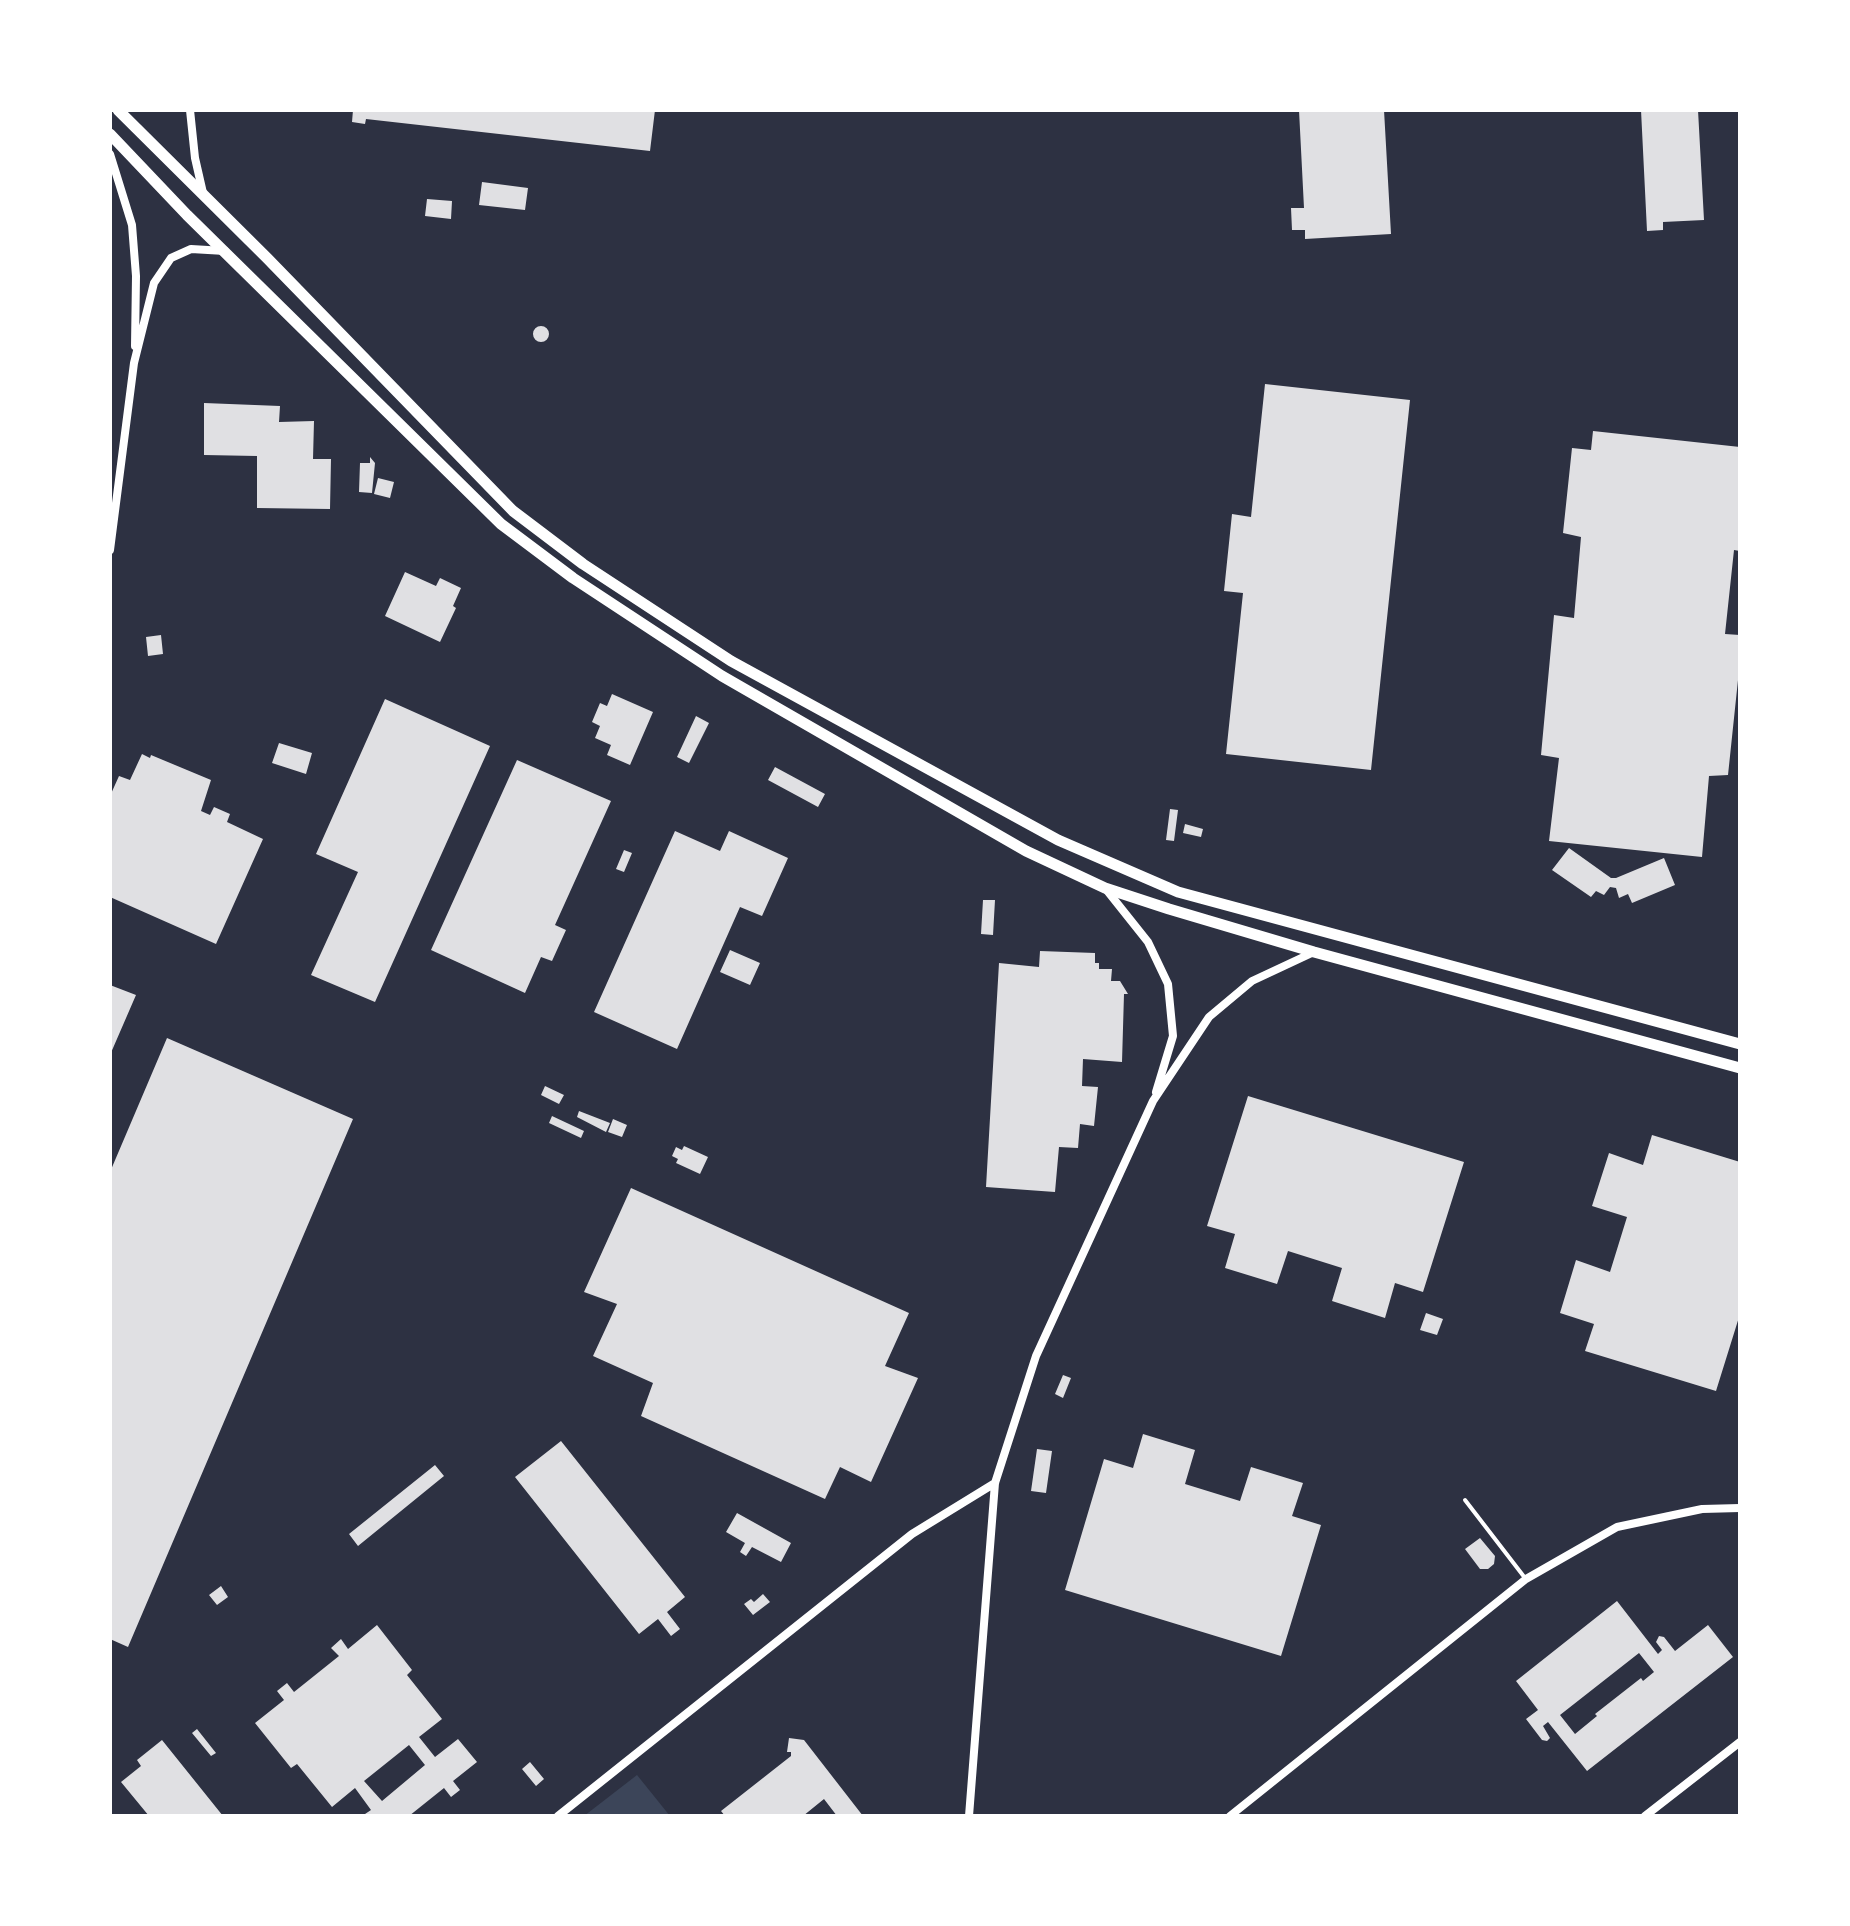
<!DOCTYPE html>
<html>
<head>
<meta charset="utf-8">
<style>
	body { margin:0 }
	#map { position:relative; width:1850px; height:1926px; overflow:hidden; background:#2d3142; font-family:Overpass,sans-serif }
	canvas { display:block }
	.frame { position:absolute; inset:0; border:112px solid #fff; pointer-events:none }
</style>
</head>
<body>
<div id="map">
<canvas width="1850" height="1926"></canvas>
<div class="frame"></div>
</div>
<script>
const g = document.querySelector('canvas').getContext('2d');
g.lineJoin = 'round';
function fillPath(path, color) { g.fillStyle = color; g.fill(path, 'evenodd'); }
const toPath = rows => new Path2D(rows.map(r => 'M' + r).join(''));
function strokePath(path, color, width, dash) { g.strokeStyle = color; g.lineWidth = width; g.lineCap = dash ? 'butt' : 'round'; g.setLineDash(dash || []); g.stroke(path); }
const green = toPath([
	[637,1775,670,1816,584,1816]
]);
const building = toPath([
	[353,110,655,110,650,151,366,119,365,124,352,122],
	[1299,110,1384,110,1391,234,1305,239,1305,230,1292,230,1291,208,1304,208],
	[1641,110,1698,110,1704,220,1663,222,1663,230,1647,231],
	[482,182,528,188,525,210,479,205],
	[427,199,452,201,451,219,425,216],
	'533 334a8 8 0 1 1 16 0a8 8 0 1 1-16 0Z',
	[1265,384,1410,400,1371,770,1226,754,1243,593,1224,591,1232,514,1251,517],
	[204,403,280,406,279,422,314,421,313,459,331,459,330,509,257,508,257,456,204,455],
	[1593,431,1740,447,1740,551,1734,550,1725,634,1740,635,1740,661,1728,775,1709,776,1702,857,1549,841,1559,758,1541,755,1554,615,1574,618,1581,537,1563,533,1572,448,1591,450],
	[370,457,375,463,372,493,359,492,360,463,370,463],
	[378,478,394,482,390,498,374,494],
	[405,572,436,586,440,578,461,588,453,606,456,608,440,642,385,616],
	[161,635,163,654,148,656,146,637],
	[612,694,653,712,630,765,607,755,611,745,595,738,600,726,592,722,600,703,607,706],
	[385,699,490,746,375,1002,311,975,358,872,316,854],
	[696,716,709,723,689,763,677,757],
	[279,743,312,753,306,774,272,763],
	[142,754,150,758,151,755,211,780,201,811,210,815,214,807,230,814,227,822,263,839,216,944,110,897,110,796,119,776,130,780],
	[517,760,611,801,555,925,566,930,552,961,541,957,525,993,431,950],
	[775,767,825,794,818,807,768,780],
	[1170,809,1178,810,1174,841,1166,840],
	[1185,824,1203,829,1201,837,1183,833],
	[675,831,720,851,729,831,788,858,762,916,740,907,677,1049,594,1012],
	[1569,848,1611,878,1616,878,1664,858,1675,885,1632,903,1628,894,1619,898,1616,888,1610,887,1604,895,1596,891,1591,897,1552,870],
	[624,850,632,853,624,872,616,869],
	[983,900,995,900,993,935,981,934],
	[730,950,760,963,750,985,720,972],
	[1040,951,1095,953,1095,963,1099,963,1099,969,1112,969,1111,981,1120,981,1128,994,1124,994,1122,1062,1083,1059,1082,1086,1098,1087,1094,1126,1080,1124,1078,1148,1059,1147,1055,1192,986,1187,999,963,1039,967],
	[110,985,136,995,110,1055],
	[167,1038,353,1119,128,1647,110,1639,110,1172],
	[545,1086,564,1095,559,1104,541,1095],
	[1248,1096,1464,1162,1423,1292,1395,1283,1385,1318,1332,1301,1342,1268,1288,1251,1277,1284,1225,1268,1235,1234,1207,1226],
	[579,1111,610,1123,606,1132,577,1117],
	[552,1116,584,1131,581,1138,549,1123],
	[613,1119,627,1125,622,1137,608,1132],
	[1652,1135,1740,1162,1740,1314,1716,1391,1585,1351,1594,1324,1560,1313,1576,1260,1610,1272,1627,1217,1592,1206,1609,1153,1643,1165],
	[684,1146,708,1157,700,1174,676,1163,678,1159,672,1156,676,1147,682,1150],
	[631,1188,909,1313,885,1366,918,1378,871,1482,840,1467,825,1499,641,1416,653,1383,593,1356,617,1304,584,1292],
	[1426,1313,1443,1319,1437,1335,1420,1330],
	[1063,1375,1071,1378,1063,1398,1055,1394],
	[1143,1434,1195,1450,1185,1484,1240,1501,1251,1467,1303,1483,1292,1516,1321,1525,1281,1656,1065,1590,1104,1459,1133,1468],
	[561,1441,685,1597,667,1612,680,1629,671,1636,658,1619,639,1634,515,1477],
	[1037,1449,1052,1451,1046,1493,1031,1491],
	[435,1465,444,1476,358,1546,349,1534],
	[737,1513,791,1543,781,1562,752,1547,746,1556,740,1552,745,1543,726,1532],
	[1480,1538,1495,1556,1494,1564,1488,1569,1480,1569,1465,1549],
	[221,1586,228,1597,217,1605,209,1595],
	[763,1594,770,1602,753,1615,744,1604,751,1599,754,1602],
	[1617,1601,1658,1654,1662,1650,1656,1642,1659,1636,1664,1637,1675,1651,1708,1625,1733,1657,1587,1771,1548,1722,1543,1726,1550,1738,1547,1741,1542,1740,1526,1719,1538,1710,1516,1681],
	[1639,1653,1654,1672,1643,1681,1641,1678,1595,1714,1597,1716,1575,1734,1560,1715],
	[377,1625,412,1670,407,1675,442,1719,419,1737,435,1757,458,1739,477,1762,453,1781,460,1790,451,1797,444,1788,409,1816,362,1816,371,1810,355,1788,332,1807,297,1764,291,1768,255,1723,284,1700,277,1691,287,1683,294,1692,339,1656,331,1648,341,1639,348,1649],
	[409,1745,425,1765,382,1801,364,1781],
	[197,1729,216,1753,211,1756,192,1733],
	[789,1738,804,1740,863,1816,837,1816,824,1799,803,1816,725,1816,721,1811,791,1756,791,1752,787,1752],
	[162,1740,223,1816,149,1816,121,1782,141,1766,137,1760],
	[530,1762,544,1779,536,1786,522,1769]
]);
const service = toPath([
	[1465,1500,1525,1578]
]);
const minor = toPath([
	[190,110,195,158,203,193],
	[110,154,132,225,136,276,135,346],
	[110,550,134,363,154,283,171,258,191,249,225,251],
	[1105,888,1148,942,1168,984,1173,1036,1156,1092],
	[558,1816,912,1534,995,1483],
	[969,1816,995,1483,1036,1356,1153,1101,1209,1017,1252,981,1314,952],
	[1230,1816,1526,1579,1617,1527,1702,1509,1740,1508],
	[1645,1816,1740,1742]
]);
const secondary = toPath([
	[118,110,267,258,513,511,583,564,731,661,1058,840,1178,892,1740,1044],
	[110,134,187,215,501,524,573,578,722,676,1026,851,1105,888,1169,909,1314,952,1740,1068]
]);
fillPath(green, '#3c4559');
fillPath(building, '#e0e0e3');
strokePath(service, '#fff', 4);
strokePath(minor, '#fff', 8);
strokePath(secondary, '#fff', 11);
</script>
</body>
</html>
